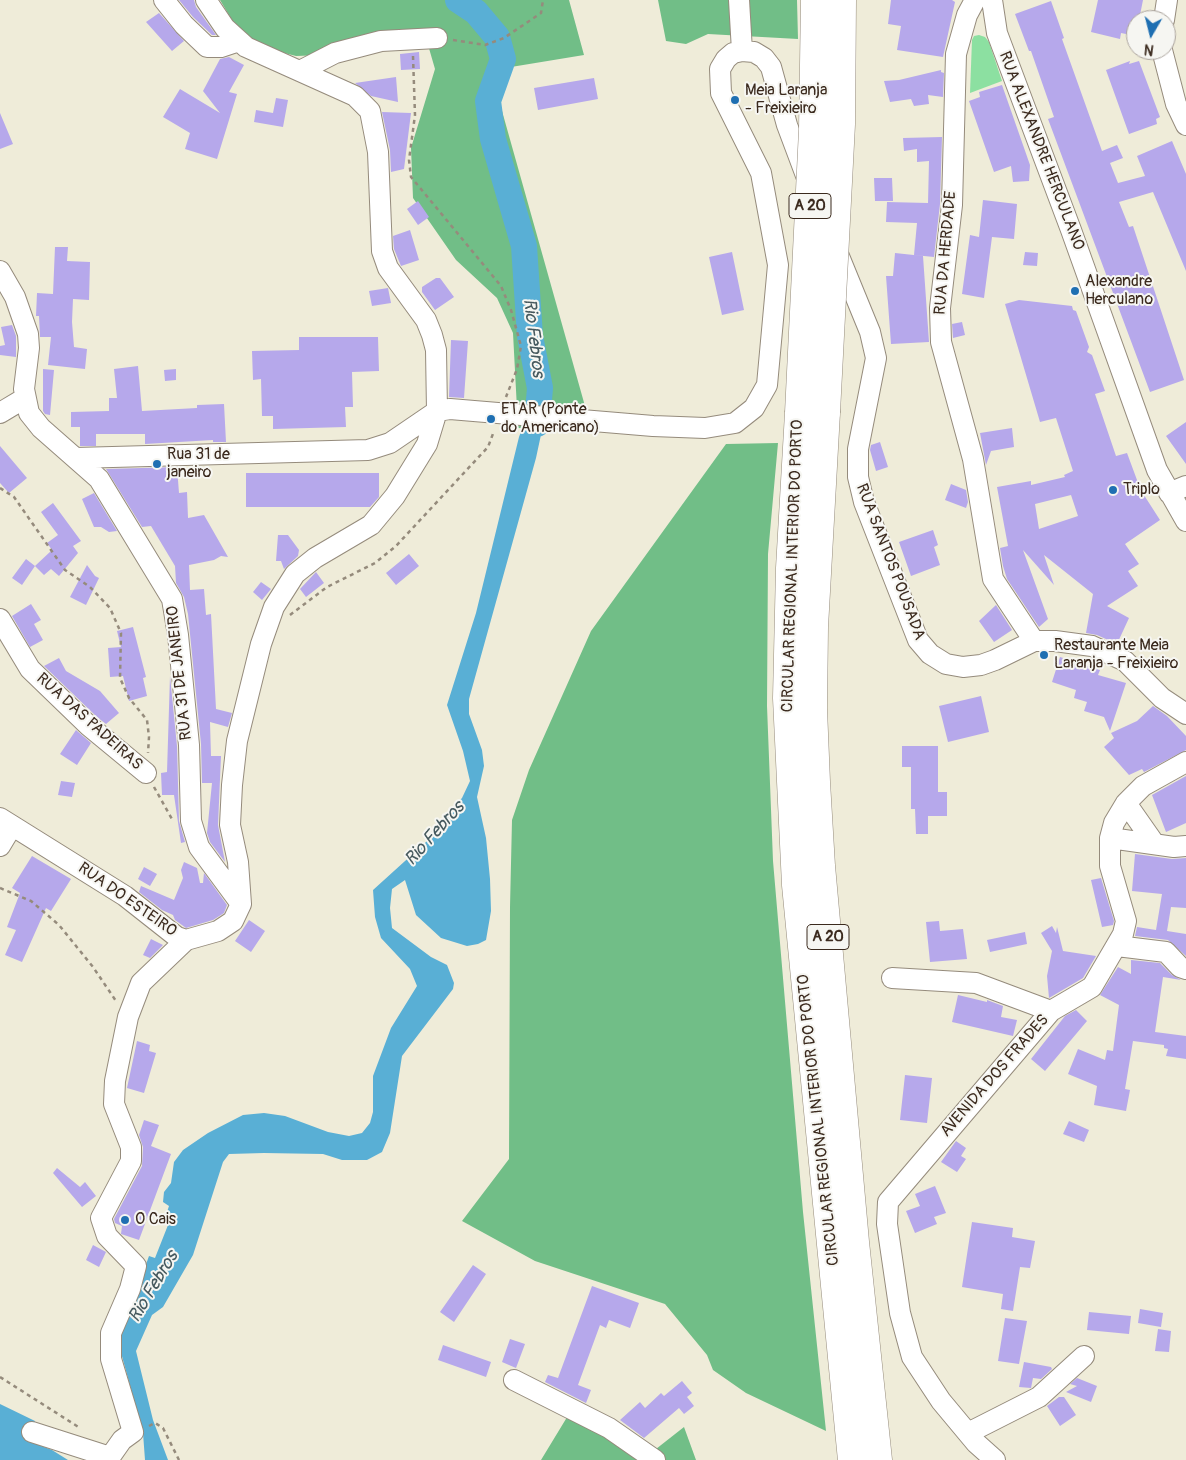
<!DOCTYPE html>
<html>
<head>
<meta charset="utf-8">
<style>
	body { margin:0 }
	#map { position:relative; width:1186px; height:1460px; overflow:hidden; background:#efecd9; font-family:Pangolin,sans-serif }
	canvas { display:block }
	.north { position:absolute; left:1126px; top:10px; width:50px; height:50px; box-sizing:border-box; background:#f6f6f2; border:1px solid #aba49d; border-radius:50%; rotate:188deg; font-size:14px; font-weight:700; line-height:20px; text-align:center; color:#3b2a1e }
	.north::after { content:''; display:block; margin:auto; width:18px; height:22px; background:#1f6fb2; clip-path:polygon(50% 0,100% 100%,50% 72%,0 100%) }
</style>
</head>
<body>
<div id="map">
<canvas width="1186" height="1460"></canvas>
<div class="north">N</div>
</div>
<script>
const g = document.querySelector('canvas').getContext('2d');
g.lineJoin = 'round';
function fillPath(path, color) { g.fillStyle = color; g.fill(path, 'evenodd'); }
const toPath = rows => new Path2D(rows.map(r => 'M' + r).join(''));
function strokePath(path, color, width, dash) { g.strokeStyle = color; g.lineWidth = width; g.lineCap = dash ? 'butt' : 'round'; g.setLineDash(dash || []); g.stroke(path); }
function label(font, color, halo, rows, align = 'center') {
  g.font = font + ' Pangolin,sans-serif'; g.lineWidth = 4; g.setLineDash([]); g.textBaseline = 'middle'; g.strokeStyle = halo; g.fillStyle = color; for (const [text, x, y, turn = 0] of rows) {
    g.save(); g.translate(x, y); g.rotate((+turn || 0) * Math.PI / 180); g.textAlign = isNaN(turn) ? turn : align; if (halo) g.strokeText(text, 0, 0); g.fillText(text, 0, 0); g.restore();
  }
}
const green = toPath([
	[979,35,985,37,989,42,1002,81,970,93,972,40,974,36]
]);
const forest = toPath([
	[220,0,569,0,584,55,511,67,493,79,592,431,518,428,513,333,497,298,456,260,413,198,411,148,435,69,426,38,350,54,296,56,261,47,235,25],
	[658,0,797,0,798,39,708,34,686,44,666,41],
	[778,443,768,554,767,706,773,861,803,1212,826,1431,746,1393,713,1370,707,1355,665,1304,535,1261,462,1221,509,1159,510,907,512,820,529,770,591,631,726,444],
	[572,1409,642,1460,684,1427,696,1460,541,1460]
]);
const water = toPath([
	[540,388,543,393,542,430,536,458,469,699,469,714,482,750,484,766,477,797,486,838,490,879,491,911,486,940,478,944,467,946,441,938,416,915,405,880,392,889,390,908,392,928,431,957,447,965,454,983,453,989,402,1056,390,1133,382,1152,367,1160,342,1160,323,1154,264,1153,229,1154,223,1162,193,1255,163,1307,152,1315,136,1351,153,1420,168,1460,145,1460,143,1433,120,1349,122,1331,149,1256,155,1258,170,1220,165,1218,169,1206,163,1202,164,1192,171,1183,174,1162,183,1150,208,1133,243,1115,264,1113,285,1116,328,1132,349,1136,362,1133,370,1123,373,1112,373,1076,391,1028,417,986,410,969,381,938,375,917,373,890,426,842,442,819,462,798,470,781,463,751,447,705,476,613,519,437,535,394],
	[0,1404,35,1421,31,1442,52,1450,68,1460,0,1460]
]);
const river = toPath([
	[458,0,476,12,497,37,503,59,488,101,493,139,524,246,530,336,540,388,537,424]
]);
const building = toPath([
	[179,0,194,0,196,7,216,35,212,35,193,17],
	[891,0,952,0,955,2,943,57,897,50,901,26,888,24],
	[1098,0,1143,0,1139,20,1136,20,1136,36,1121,33,1120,39,1091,32],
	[1051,1,1064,38,1062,39,1102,151,1117,145,1123,158,1110,163,1118,183,1145,176,1137,156,1172,141,1186,174,1186,271,1153,192,1119,202,1129,227,1133,226,1184,380,1150,392,1048,119,1054,117,1031,51,1029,51,1015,14],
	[159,13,184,41,172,51,146,22],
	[419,52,420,69,401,70,400,54],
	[229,57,244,65,229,92,237,94,217,159,185,149,190,133,163,117,180,89,220,113,203,91,220,59],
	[1130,61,1129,64,1139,61,1160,117,1156,119,1157,124,1129,134,1106,70],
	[941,70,941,72,944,73,943,97,928,95,929,104,914,106,911,99,890,102,884,81,899,80],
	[396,77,398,102,371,96,355,83],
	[594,78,598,99,538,110,534,88],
	[1002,85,1030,165,1029,181,1013,182,1011,166,994,172,969,101,980,97,979,92],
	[276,98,288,100,283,127,254,122,256,110,273,113],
	[382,112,411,113,404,169,391,172,390,150],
	[0,113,13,144,0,149],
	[942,137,940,204,934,257,914,255,917,223,886,222,887,202,928,203,929,161,917,162,917,149,904,151,903,138],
	[874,178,892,178,893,201,875,201],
	[983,200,1017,204,1014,239,992,237,984,298,962,294,970,235,979,237],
	[418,201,429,217,418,225,407,209],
	[410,230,419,260,401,266,394,249,393,236],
	[55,247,68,247,67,261,90,262,89,300,73,299,72,322,74,347,87,349,85,369,48,365,51,337,40,337,39,316,36,316,37,293,53,294],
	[732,252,744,310,722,315,709,257],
	[1025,252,1038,253,1037,266,1023,265],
	[895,253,923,256,929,342,891,344,886,276,893,276],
	[436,278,440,278,454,297,435,310,422,292,422,287],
	[388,288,391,303,372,306,369,291],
	[1019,300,1072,306,1073,310,1076,311,1089,347,1087,352,1092,355,1105,391,1095,394,1116,456,1127,453,1137,480,1144,492,1142,492,1160,520,1125,544,1139,564,1128,571,1138,586,1107,606,1129,618,1117,644,1097,635,1086,633,1093,594,1044,555,1054,585,1023,550,1048,619,1039,627,1007,579,1003,566,1000,548,1008,546,997,487,1031,481,1031,485,1065,477,1064,475,1073,471,1056,418,1040,422,1005,304],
	[1071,495,1078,516,1039,529,1035,504],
	[962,322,965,335,953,338,952,324],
	[12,325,16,336,16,357,0,355,0,346,5,345,1,327],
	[299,337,378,337,379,371,352,372,353,407,345,407,346,427,273,429,273,416,262,416,261,379,253,380,252,351,299,350],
	[451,340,468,341,464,398,449,397],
	[138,366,142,411,197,408,197,405,224,404,226,442,213,442,213,440,145,444,145,434,96,434,96,446,80,446,80,427,71,427,71,412,109,411,109,398,117,398,114,369],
	[43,369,54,370,50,415,45,414,43,411],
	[176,369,176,380,165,381,164,370],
	[1186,422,1186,464,1166,436],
	[1012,428,1014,447,991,451,986,465,980,433],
	[880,442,888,467,876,471,870,450,871,445],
	[0,446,27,478,9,493,0,483],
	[177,467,179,493,187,492,188,518,204,515,228,557,221,556,214,560,189,565,190,590,204,589,206,615,211,614,216,709,232,713,228,727,210,722,211,756,221,756,218,825,225,862,210,842,207,833,212,783,202,783,201,744,188,614,184,597,176,583,175,566,151,526,142,527,106,469],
	[246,473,379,473,379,497,370,507,246,507],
	[951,484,966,490,968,502,966,508,945,500],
	[94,493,117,531,109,532,101,527,94,527,82,499],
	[53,503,81,541,73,546,78,553,59,576,51,569,44,575,35,566,22,585,12,578,26,559,35,566,52,550,47,543,58,535,41,512],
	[933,530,938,545,934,547,940,565,911,576,899,542],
	[278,535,288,535,299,550,298,556,284,569,281,561,276,561],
	[409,554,419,566,396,585,386,573],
	[87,565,95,576,99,578,86,605,70,597],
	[316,572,324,583,306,597,300,589],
	[261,582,271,589,262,600,253,592],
	[31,604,41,620,34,624,43,640,30,647,12,616],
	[996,605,1012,630,994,642,979,621],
	[133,627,146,677,143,678,147,696,129,701,123,676,110,677,108,648,121,647,117,631],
	[1060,657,1100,670,1098,675,1126,683,1110,731,1104,717,1084,711,1087,702,1074,698,1076,690,1052,682],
	[59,658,66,671,100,691,119,713,106,724,97,717,44,666],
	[170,676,177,746,179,821,185,842,181,843,174,795,162,795,161,773,167,772],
	[981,696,989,732,948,742,939,706],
	[1153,706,1167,716,1186,736,1186,750,1144,772,1142,769,1129,775,1104,747,1114,738,1111,733,1137,721],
	[76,730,91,743,77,765,60,754],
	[902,746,938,746,938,792,947,792,947,816,928,816,928,834,916,834,915,809,911,809,911,767,902,767],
	[1186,776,1186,823,1166,832,1152,795],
	[61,781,75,783,72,797,58,795],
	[1135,854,1172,859,1186,858,1186,908,1171,907,1167,931,1186,934,1186,956,1168,940,1135,936,1137,927,1156,930,1162,894,1132,891],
	[32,856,71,879,51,911,46,908,22,962,5,955,16,930,7,927,20,893,12,888],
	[184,862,197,868,200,883,203,883,204,873,227,905,224,913,213,920,186,928,175,920,173,915,162,910,139,892,141,886,174,900,183,878,181,870],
	[144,867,157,874,150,886,138,879],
	[1101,878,1114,921,1113,925,1102,927,1091,880],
	[249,920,265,931,251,952,235,941],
	[939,921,940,931,963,929,967,959,930,962,926,922],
	[1052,926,1056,933,1057,927,1063,951,1096,956,1083,978,1049,998,1047,976,1052,951,1041,933],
	[1025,932,1027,944,990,952,987,940],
	[151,939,163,945,150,958,143,955],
	[1131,960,1160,963,1172,975,1181,980,1163,977,1155,1032,1186,1036,1186,1059,1166,1056,1168,1049,1164,1048,1164,1045,1133,1041,1125,1089,1130,1090,1126,1111,1094,1105,1097,1086,1068,1074,1078,1049,1105,1060,1107,1050,1113,1051,1119,1005,1100,995,1118,967,1131,974],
	[958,995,987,1002,987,1000,1003,1006,1001,1017,1017,1020,1013,1036,952,1022],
	[1076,1010,1087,1021,1045,1071,1031,1059,1065,1016],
	[137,1041,150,1045,149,1051,156,1053,144,1093,127,1088],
	[905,1075,932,1078,927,1123,900,1120],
	[144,1120,159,1125,151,1146,171,1154,139,1240,121,1234,122,1226,115,1223,114,1219,142,1166,143,1147,139,1135],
	[1069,1121,1089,1130,1084,1142,1063,1134],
	[956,1141,966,1148,961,1156,966,1159,957,1172,941,1162],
	[57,1168,80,1187,85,1182,96,1196,82,1207,53,1173],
	[935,1186,946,1213,934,1217,937,1224,915,1233,906,1211,920,1206,915,1194],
	[972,1222,1013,1228,1012,1237,1035,1241,1030,1268,1020,1267,1013,1311,1001,1309,1003,1294,962,1287],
	[93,1245,106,1252,99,1267,86,1260],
	[473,1265,486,1274,454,1322,440,1312],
	[592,1286,639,1303,630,1328,609,1320,606,1328,600,1325,578,1385,591,1390,586,1403,545,1382,548,1375,558,1378],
	[1140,1309,1163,1313,1161,1327,1138,1323],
	[1089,1312,1131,1316,1129,1334,1087,1330],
	[1005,1318,1027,1321,1019,1364,998,1361],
	[1158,1329,1171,1331,1169,1352,1155,1351],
	[510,1339,525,1344,516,1368,502,1362],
	[443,1345,491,1362,486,1377,438,1360],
	[1024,1362,1051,1367,1052,1369,1041,1379,1033,1378,1031,1388,1019,1387],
	[1077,1378,1097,1386,1091,1402,1066,1392,1077,1386,1070,1384],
	[682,1381,692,1393,687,1397,694,1406,684,1414,679,1408,644,1438,620,1420,640,1402,645,1408,661,1393,664,1396],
	[1059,1397,1064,1397,1076,1415,1060,1426,1047,1406]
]);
const path = toPath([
	[453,40,485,45,504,38,541,13,543,0],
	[413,56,415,115,409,160,411,177,501,286,511,310,521,346,517,369,506,397],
	[0,488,14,497,65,570,90,587,110,608,121,633,120,678,129,698,147,720,149,737,148,753],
	[290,615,327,587,375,563,396,546,488,447,494,431],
	[154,787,173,821],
	[0,888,31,901,59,925,93,967,116,1001],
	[0,1377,80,1428],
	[149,1426,155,1423,163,1428,179,1460]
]);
const minor = toPath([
	[164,0,184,25,207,47,221,47,239,41],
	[739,0,742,51],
	[975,0,967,15,956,54,952,205,940,308,941,342,973,459,993,579,1034,641],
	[992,0,997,33,1071,230,1157,470,1186,521],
	[1164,20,1167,0],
	[1162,50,1176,104,1186,125],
	[300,71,335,53,381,41,437,38],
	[836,249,870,332,876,358,858,449,858,477,864,502,918,640,930,654,946,664,963,667,981,665,995,660,1034,641,1055,641,1092,646,1125,661,1162,698,1186,714],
	[0,271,15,297,28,334,29,348,24,389,29,413,41,428,99,479,172,599,178,635,189,745,191,821,199,847,241,904],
	[0,413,25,398],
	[76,458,368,450,390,443,437,411,450,409,653,426,705,428,735,423,754,408,767,385,778,265,761,173,721,93,720,69,726,59,733,53,742,51,754,52,764,58,771,67,787,125,808,181],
	[1169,493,1186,486],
	[0,619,30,669,89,726,146,773],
	[1126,803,1154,843],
	[0,818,125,896,177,937,186,940],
	[1110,838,1174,847,1186,846],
	[0,846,12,826],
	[186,940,218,931,233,921,241,904,238,862,230,825,232,785,237,741,261,644,274,607,295,574,315,558,371,525,395,496,427,444,437,411,436,350,432,335,426,320,388,268,382,251,378,152,370,111,355,96,246,47,225,28,206,0],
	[1117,946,1166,952,1180,967,1186,969],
	[892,978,976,983,1051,1011],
	[514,1380,609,1428,655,1460],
	[32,1432,110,1457,122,1440,133,1432,111,1359,111,1333,130,1289,136,1266,107,1236,101,1218,131,1161,131,1147,114,1104,115,1081,128,1017,141,983,186,940],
	[968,1433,1039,1397,1084,1356],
	[995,1460,976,1443,941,1401,912,1357,900,1313,887,1224,888,1202,1051,1011,1092,987,1123,934,1126,921,1110,866,1110,838,1114,823,1126,803,1143,786,1186,762]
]);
const highway = toPath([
	[826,412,814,627,813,709,816,782,821,866,855,1242,878,1460],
	[799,413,790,568,787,698,796,885,852,1460]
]);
const highwayBridge = toPath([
	[826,412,841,124,842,0],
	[799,413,813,130,815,0]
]);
const markers = [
	[735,100,5,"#1f6fb2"],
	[1075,291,5,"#1f6fb2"],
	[491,419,5,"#1f6fb2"],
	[157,464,5,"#1f6fb2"],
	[1113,490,5,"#1f6fb2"],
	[1044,655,5,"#1f6fb2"],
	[125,1220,5,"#1f6fb2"]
];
const shields = [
	[810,206,42],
	[828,937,42]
];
const shieldNames = [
	["A 20",810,206],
	["A 20",828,937]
];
const poiNames = [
	["Meia Laranja",745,91],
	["- Freixieiro",745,109],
	["Alexandre",1085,282],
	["Herculano",1085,300],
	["ETAR (Ponte",501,410],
	["do Americano)",501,428],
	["Rua 31 de",167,455],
	["janeiro",167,473],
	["Triplo",1123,490],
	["Restaurante Meia",1054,646],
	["Laranja - Freixieiro",1054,664],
	["O Cais",135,1220]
];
const streetNames = [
	["RUA ALEXANDRE HERCULANO",1041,151,69],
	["RUA DA HERDADE",946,253,-85],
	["RUA SANTOS POUSADA",890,562,69],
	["CIRCULAR REGIONAL INTERIOR DO PORTO",793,566,-88],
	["RUA 31 DE JANEIRO",180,673,-96],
	["RUA DAS PADEIRAS",89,722,42],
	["RUA DO ESTEIRO",127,900,35],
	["AVENIDA DOS FRADES",995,1076,-49],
	["CIRCULAR REGIONAL INTERIOR DO PORTO",819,1120,-96]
];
const waterNames = [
	["Rio Febros",533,338,83],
	["Rio Febros",435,834,-48],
	["Rio Febros",154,1287,-59]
];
fillPath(green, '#8ce0a1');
fillPath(forest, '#71be87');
fillPath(water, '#59afd5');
strokePath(river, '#59afd5', 26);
fillPath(building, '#b6a8eb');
strokePath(minor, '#958b7c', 22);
strokePath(highway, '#958b7c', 29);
strokePath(path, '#958b7c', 2.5, [4, 4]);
strokePath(minor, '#fff', 20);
strokePath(highway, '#fff', 28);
strokePath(highwayBridge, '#958b7c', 29, []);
strokePath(highwayBridge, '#fff', 28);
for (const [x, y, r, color] of markers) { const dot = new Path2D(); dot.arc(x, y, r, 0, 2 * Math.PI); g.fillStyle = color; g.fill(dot); strokePath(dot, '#f6f6f2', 2); }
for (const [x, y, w] of shields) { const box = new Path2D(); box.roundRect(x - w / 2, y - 12.5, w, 25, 4); g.fillStyle = '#f6f6f2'; g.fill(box); strokePath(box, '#3b2a1e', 1); }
label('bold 15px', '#3b2a1e', null, shieldNames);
label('16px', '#3b2a1e', '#f6f6f2', poiNames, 'left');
label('16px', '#3b2a1e', '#f6f6f2', streetNames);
label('italic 18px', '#46595e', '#f6f6f2', waterNames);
</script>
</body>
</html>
